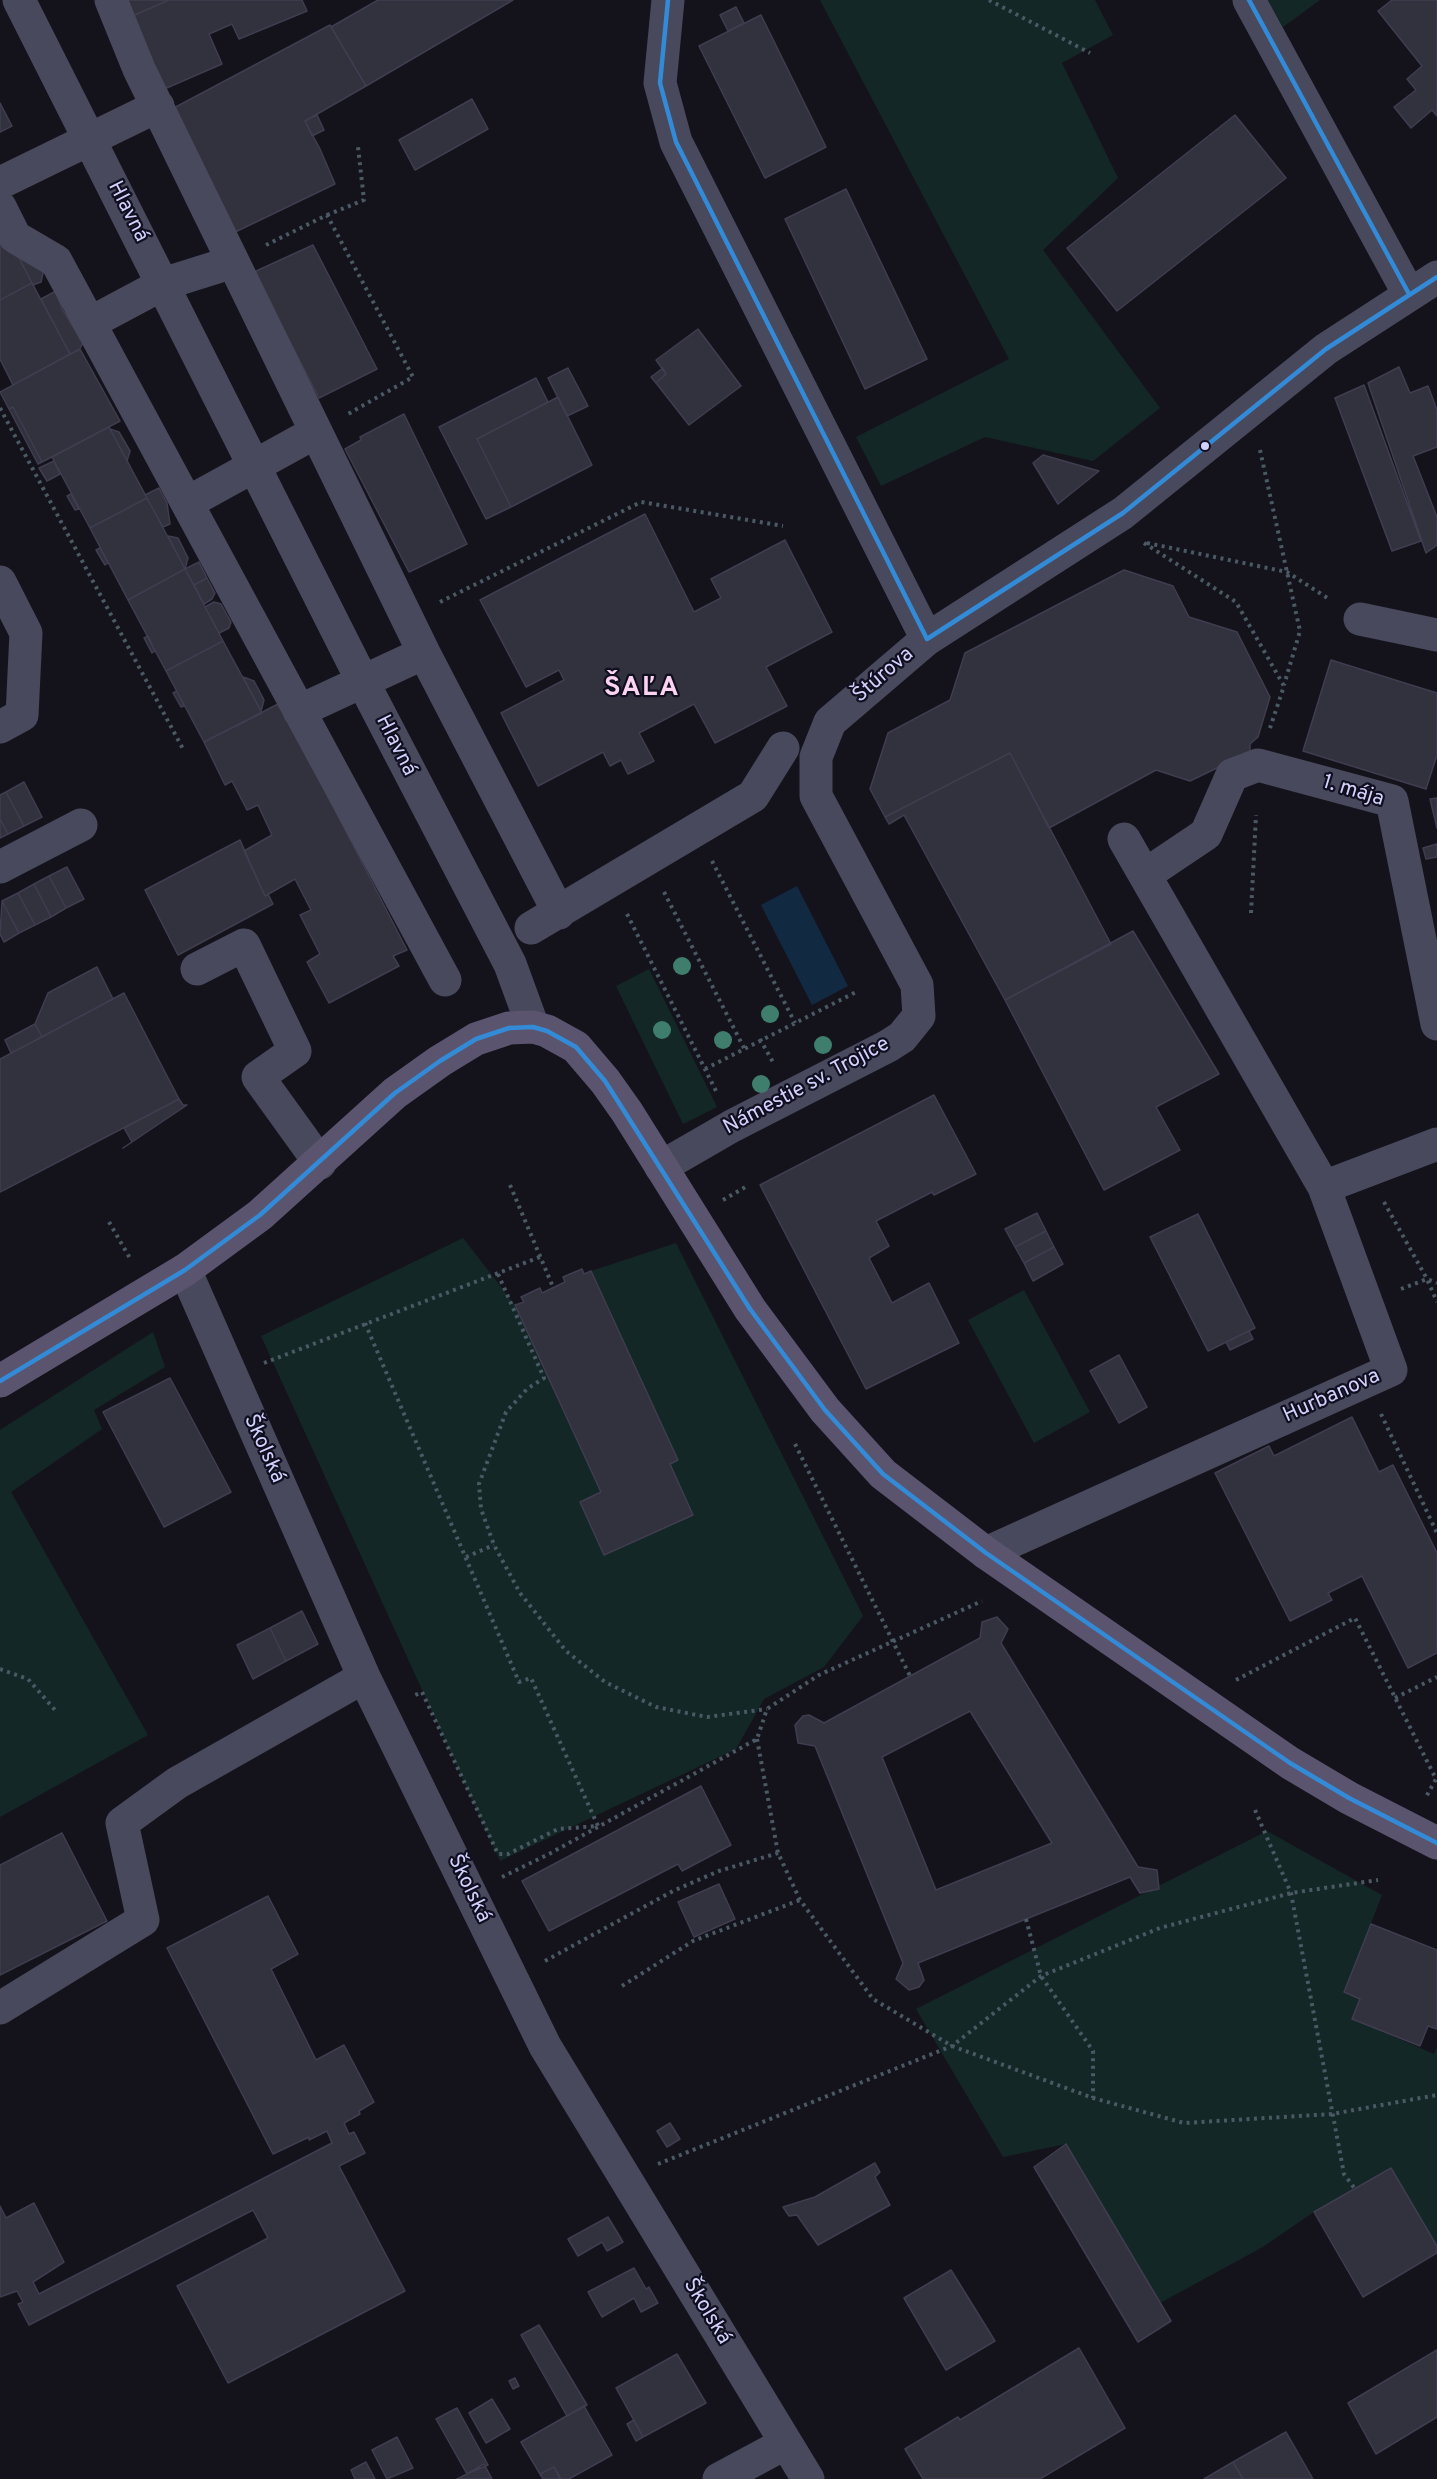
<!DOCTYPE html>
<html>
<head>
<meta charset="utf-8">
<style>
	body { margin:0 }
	canvas { display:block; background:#14131c }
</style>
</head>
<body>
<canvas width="1437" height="2479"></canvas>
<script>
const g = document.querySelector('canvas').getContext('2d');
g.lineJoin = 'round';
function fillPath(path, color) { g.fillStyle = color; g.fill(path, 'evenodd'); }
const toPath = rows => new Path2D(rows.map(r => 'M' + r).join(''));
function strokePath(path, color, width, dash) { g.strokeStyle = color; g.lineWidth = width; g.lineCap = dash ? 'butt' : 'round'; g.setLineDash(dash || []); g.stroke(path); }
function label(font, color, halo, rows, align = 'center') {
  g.font = font + ' Overpass,sans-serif'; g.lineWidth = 4.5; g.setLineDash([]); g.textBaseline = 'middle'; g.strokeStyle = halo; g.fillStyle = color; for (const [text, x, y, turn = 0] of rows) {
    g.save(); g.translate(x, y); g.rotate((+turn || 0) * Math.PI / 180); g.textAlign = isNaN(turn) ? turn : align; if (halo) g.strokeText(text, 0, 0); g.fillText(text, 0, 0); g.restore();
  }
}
const green = toPath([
	[820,0,1095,0,1113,35,1062,63,1118,178,1043,250,1160,408,1093,461,985,437,881,486,856,437,1009,359],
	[1268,0,1320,0,1283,27],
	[649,969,717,1107,683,1124,616,986],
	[463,1238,515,1305,601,1492,580,1502,604,1555,693,1515,670,1464,678,1460,591,1271,676,1243,863,1616,824,1667,764,1699,736,1749,500,1861,261,1336],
	[1024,1290,1090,1412,1034,1443,968,1320],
	[153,1332,165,1367,94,1410,102,1429,11,1492,148,1735,0,1817,0,1430],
	[1267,1831,1382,1895,1344,1992,1360,1999,1353,2019,1434,2054,1437,2048,1437,2246,1390,2168,1314,2212,1261,2248,1160,2303,1066,2144,1003,2157,916,2009]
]);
const water = toPath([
	[797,886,848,986,812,1005,761,905]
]);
const building = toPath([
	[123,0,169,0,130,17,123,0],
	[169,0,302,0,307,11,239,39,232,24,209,34,222,64,162,90,130,17,169,0],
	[378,0,513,0,366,86,331,27,378,0],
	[1392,0,1437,0,1437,116,1432,110,1411,128,1394,107,1416,90,1407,79,1422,66,1378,11,1392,0],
	[736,7,744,23,728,31,720,15,736,7],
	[761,15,826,147,765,178,699,46,761,15],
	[330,25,366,86,305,121,320,149,335,184,227,236,170,110,330,25],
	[472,99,488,129,415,170,399,140,472,99],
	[0,103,12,126,0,132,0,103],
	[317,115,324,130,312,136,305,121,317,115],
	[1235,115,1286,178,1117,311,1067,248,1235,115],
	[846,189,927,359,865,389,785,219,846,189],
	[0,221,32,283,0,300,0,221],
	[313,245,377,369,319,398,254,272,313,245],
	[35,257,43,273,41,282,33,285,19,258,35,257],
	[32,283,70,354,13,385,0,359,0,300,32,283],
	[56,291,62,309,83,343,79,350,70,354,41,299,56,291],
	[698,329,741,386,689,425,656,383,666,374,656,360,698,329],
	[80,349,120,421,42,462,13,407,9,409,0,392,80,349],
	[1399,367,1410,393,1428,386,1437,410,1437,447,1413,456,1437,517,1437,545,1426,553,1368,383,1399,367],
	[568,368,588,406,567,416,548,378,568,368],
	[663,368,666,374,656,383,651,377,663,368],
	[536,378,548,402,477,439,511,507,486,519,439,427,536,378],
	[1364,385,1421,541,1392,551,1335,398,1364,385],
	[558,397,592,465,511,507,477,439,558,397],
	[13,407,42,462,38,464,9,409,13,407],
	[404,414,467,544,409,572,345,449,361,440,360,437,404,414],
	[109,427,147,498,90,528,52,457,109,427],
	[110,429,119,432,130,451,127,461,110,429],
	[1043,455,1099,471,1058,504,1033,463,1043,455],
	[54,461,60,474,47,481,39,468,54,461],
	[159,488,167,503,170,524,163,527,145,495,159,488],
	[71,494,79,509,75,510,67,496,71,494],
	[147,498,185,569,128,600,90,528,147,498],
	[645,514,694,612,721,598,711,579,785,540,832,632,766,667,787,706,715,743,694,704,639,733,654,761,628,774,621,760,610,766,603,752,538,786,501,713,564,680,559,670,526,687,480,600,645,514],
	[168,536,178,538,188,558,185,569,168,536],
	[100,548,108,563,105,565,96,550,100,548],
	[199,562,207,578,194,585,185,569,199,562],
	[185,569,223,641,166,671,128,600,185,569],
	[1124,570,1173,586,1189,617,1237,632,1270,697,1258,737,1250,744,1250,752,1190,781,1156,770,1049,828,1010,753,885,817,870,789,888,733,950,700,965,653,1124,570],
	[207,578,215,593,212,599,204,604,194,585,207,578],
	[214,602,221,604,231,622,229,628,219,633,205,607,214,602],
	[148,636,155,651,152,653,144,638,148,636],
	[223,641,262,713,204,742,166,671,223,641],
	[1331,660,1437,693,1437,755,1426,789,1303,751,1331,660],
	[243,677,254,681,264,700,261,711,243,677],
	[177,691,184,706,181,707,173,693,177,691],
	[280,703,407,950,393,956,399,966,329,1003,307,962,320,954,300,915,311,910,295,879,265,896,244,851,272,835,258,805,247,810,232,781,225,785,204,742,280,703],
	[1010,753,1111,944,1005,1000,904,815,889,824,885,817,1010,753],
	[24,782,42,817,24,826,6,792,24,782],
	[6,792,24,826,8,834,0,819,0,795,6,792],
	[1437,798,1437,828,1430,799,1437,798],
	[0,819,8,834,0,838,0,819],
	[240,840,265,896,268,894,273,904,178,955,145,890,240,840],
	[1437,844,1437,857,1426,859,1423,848,1437,844],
	[67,867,84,899,66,908,49,876,67,867],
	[49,876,66,908,51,917,34,884,49,876],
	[34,884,51,917,35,925,18,893,34,884],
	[18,893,35,925,19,933,2,901,18,893],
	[2,901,19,933,4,942,0,934,2,901],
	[1133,931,1219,1074,1156,1107,1180,1150,1104,1190,1005,1000,1133,931],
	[97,967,113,999,42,1037,35,1024,48,993,97,967],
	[124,993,179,1099,0,1192,0,1059,124,993],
	[35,1024,42,1037,11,1053,5,1040,35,1024],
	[934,1095,976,1174,934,1195,932,1192,876,1221,889,1246,869,1258,892,1303,929,1283,959,1343,866,1389,760,1185,934,1095],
	[179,1099,183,1105,187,1105,123,1148,132,1142,124,1128,179,1099],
	[1037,1213,1046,1231,1015,1247,1005,1229,1037,1213],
	[1198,1214,1255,1328,1208,1351,1150,1237,1198,1214],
	[1046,1231,1054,1247,1024,1263,1015,1247,1046,1231],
	[1054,1247,1063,1264,1033,1281,1024,1263,1054,1247],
	[582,1269,584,1274,591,1271,678,1460,670,1464,693,1515,604,1555,580,1502,601,1492,515,1305,524,1302,521,1297,540,1288,542,1293,565,1282,563,1277,582,1269],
	[1249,1331,1253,1339,1230,1350,1226,1342,1249,1331],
	[1119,1355,1147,1407,1119,1423,1090,1371,1119,1355],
	[170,1378,231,1492,164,1527,103,1412,170,1378],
	[1352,1417,1379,1472,1393,1465,1437,1553,1437,1653,1408,1668,1362,1576,1328,1593,1332,1600,1290,1621,1215,1473,1269,1446,1274,1456,1352,1417],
	[302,1611,318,1644,286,1661,270,1628,302,1611],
	[997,1617,1008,1629,1001,1643,1138,1867,1157,1870,1159,1889,1140,1893,1130,1877,1026,1919,918,1963,924,1980,919,1987,909,1990,896,1979,903,1963,815,1746,798,1743,795,1725,803,1716,809,1715,824,1723,980,1638,982,1622,997,1617],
	[970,1711,1052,1843,936,1890,882,1757,970,1711],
	[270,1628,286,1661,253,1679,237,1645,270,1628],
	[701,1786,731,1845,682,1871,678,1864,549,1931,522,1881,701,1786],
	[62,1833,107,1921,0,1975,0,1865,62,1833],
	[719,1884,735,1919,694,1937,678,1902,719,1884],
	[268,1896,298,1954,271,1969,316,2060,344,2045,374,2102,359,2111,360,2114,344,2123,349,2134,354,2132,365,2153,339,2166,405,2291,228,2383,177,2286,268,2238,253,2210,29,2325,18,2304,23,2302,17,2291,0,2297,0,2206,6,2218,34,2203,64,2262,33,2282,39,2294,332,2143,327,2131,309,2140,309,2137,273,2154,167,1948,268,1896],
	[1371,1924,1437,1950,1437,2029,1428,2026,1420,2046,1352,2019,1360,1999,1344,1992,1371,1924],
	[670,2123,680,2139,667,2147,657,2131,670,2123],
	[1066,2144,1171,2321,1138,2342,1034,2167,1066,2144],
	[875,2163,880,2172,875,2177,890,2205,818,2245,797,2215,789,2216,783,2207,815,2197,875,2163],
	[1391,2168,1437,2246,1437,2253,1363,2297,1314,2212,1391,2168],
	[608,2217,623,2242,607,2251,602,2242,578,2256,568,2239,608,2217],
	[634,2268,646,2289,649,2287,658,2303,641,2312,634,2298,602,2317,588,2292,634,2268],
	[951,2270,995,2341,946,2370,904,2298,951,2270],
	[539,2325,587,2405,567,2416,521,2335,539,2325],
	[1079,2348,1125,2428,1040,2479,923,2479,905,2449,958,2417,960,2420,1079,2348],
	[1437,2350,1437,2417,1376,2454,1348,2403,1437,2350],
	[677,2354,706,2403,643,2437,616,2388,677,2354],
	[515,2378,519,2386,513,2389,509,2381,515,2378],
	[492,2399,510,2429,486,2443,469,2413,492,2399],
	[584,2406,612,2455,569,2479,560,2479,554,2467,540,2474,521,2442,584,2406],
	[457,2408,488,2465,467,2474,436,2419,457,2408],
	[634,2420,643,2437,636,2441,627,2424,634,2420],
	[1286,2432,1313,2479,1243,2479,1233,2462,1286,2432],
	[397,2437,413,2468,387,2479,372,2450,397,2437],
	[366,2462,375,2479,355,2479,351,2470,366,2462],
	[1233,2462,1243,2479,1204,2479,1233,2462],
	[484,2464,492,2479,457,2479,467,2474,484,2464],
	[554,2467,561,2479,543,2479,540,2474,554,2467]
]);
const path = toPath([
	[989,0,1090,53],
	[327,215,364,200,358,147],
	[266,245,327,215,413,377,348,414],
	[0,408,183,749],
	[1260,450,1300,631,1284,685],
	[1144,543,1236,602,1284,686,1269,731],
	[1147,543,1287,572,1329,599],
	[440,602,641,502,783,526],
	[712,861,795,1023],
	[664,892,744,1048],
	[1251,913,1256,815],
	[627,914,717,1093],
	[760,1039,774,1064],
	[705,1069,858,991],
	[510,1185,553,1287],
	[723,1200,747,1186],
	[1384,1202,1427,1279,1437,1302],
	[109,1222,131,1260],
	[498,1274,544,1378,527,1389,506,1412,479,1484,481,1509,494,1545,520,1593,566,1651,605,1682,656,1707,707,1717,767,1709],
	[1401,1289,1427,1279,1437,1283],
	[365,1323,519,1682,531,1678,598,1826,558,1829,508,1854,498,1854,422,1692,413,1696],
	[264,1363,540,1257],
	[1381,1414,1437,1533],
	[795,1444,910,1676],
	[466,1557,494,1545],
	[0,1669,28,1679,55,1710],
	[1236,1680,1355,1618,1436,1779,1426,1797],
	[1395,1698,1437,1677],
	[757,1739,778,1853,800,1900,873,1999,952,2046,1093,2098,1184,2123,1332,2114,1437,2095],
	[1255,1810,1291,1893,1344,2174,1355,2189],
	[502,1877,549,1854,757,1739,767,1709,819,1675,982,1601],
	[1026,1919,1041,1976,1093,2051,1093,2098],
	[545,1961,673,1891,719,1871,778,1853],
	[622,1986,693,1941,800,1900],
	[658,2164,952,2046,1041,1976,1160,1928,1291,1893,1378,1880]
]);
const minor = toPath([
	[19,0,364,684,510,964,533,1027],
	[111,0,139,69,424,653,559,913],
	[668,0,660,83,676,142,927,639],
	[1249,0,1409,294],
	[0,183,158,106],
	[0,207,15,237,56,261,445,980],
	[90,323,163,284,233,262],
	[187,503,316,432],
	[0,582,26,633,22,715,0,727],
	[1360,619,1437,635],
	[299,711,424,653],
	[0,867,81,825],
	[1145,875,1206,834,1232,775,1258,765,1392,801,1437,1024],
	[531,928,753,796,783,748],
	[197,969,244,945,295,1051,258,1077,320,1163],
	[661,1167,732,1126,888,1046,902,1037,919,1016,917,985,816,796,816,757,830,722,927,639,1123,513,1326,349,1437,277],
	[1324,1187,1437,1144],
	[185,1270,364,1677,545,2046,808,2479],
	[986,1553,1391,1370,1324,1187,1124,839],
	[0,2008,143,1920,122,1823,177,1783,364,1677],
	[719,2479,786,2443]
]);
const major = toPath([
	[0,1381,185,1270,260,1215,395,1093,440,1061,476,1039,509,1028,533,1027,547,1031,576,1047,605,1081,627,1112,750,1309,825,1410,883,1474,986,1553,1290,1763,1349,1798,1437,1843]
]);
const bus1 = toPath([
	[668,0,660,83,676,142,927,639,1123,513,1326,349,1437,277],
	[1249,0,1409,294],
	[0,1381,185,1270,260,1215,395,1093,440,1061,476,1039,509,1028,533,1027,547,1031,576,1047,605,1081,750,1309,825,1410,883,1474,986,1553,1290,1763,1349,1798,1437,1843]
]);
const trees = [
	[682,966],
	[770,1014],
	[662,1030],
	[723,1040],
	[823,1045],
	[761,1084]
];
const markers = [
	[1205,446,5,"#d3d1fc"]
];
const streetNames = [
	["Hlavná",127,212,63],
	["Štúrova",884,676,-41],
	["Hlavná",395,746,63],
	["1. mája",1353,792,17],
	["Námestie sv. Trojice",807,1087,-28],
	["Hurbanova",1332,1397,-24],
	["Školská",263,1449,66],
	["Školská",468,1889,64],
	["Školská",706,2312,59]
];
const districtNames = [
	["ŠAĽA",642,690]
];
fillPath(green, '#122726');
fillPath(water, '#122942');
fillPath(building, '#32313e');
strokePath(building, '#3f3d4f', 1.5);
strokePath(path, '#4a5963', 4, [3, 4.5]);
strokePath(minor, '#48495d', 33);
strokePath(major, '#5b546e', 33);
strokePath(bus1, '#338bd7', 4.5);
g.fillStyle = '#3f7e6d';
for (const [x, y] of trees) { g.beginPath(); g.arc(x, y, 9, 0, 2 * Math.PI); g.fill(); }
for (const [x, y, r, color] of markers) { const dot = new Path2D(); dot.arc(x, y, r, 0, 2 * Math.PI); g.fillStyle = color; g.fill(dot); strokePath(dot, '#100f20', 2); }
label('21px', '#d3d1fc', '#100f20', streetNames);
g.letterSpacing = '1.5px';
label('bold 27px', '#fcd3f1', '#100f20', districtNames);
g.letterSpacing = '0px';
</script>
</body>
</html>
